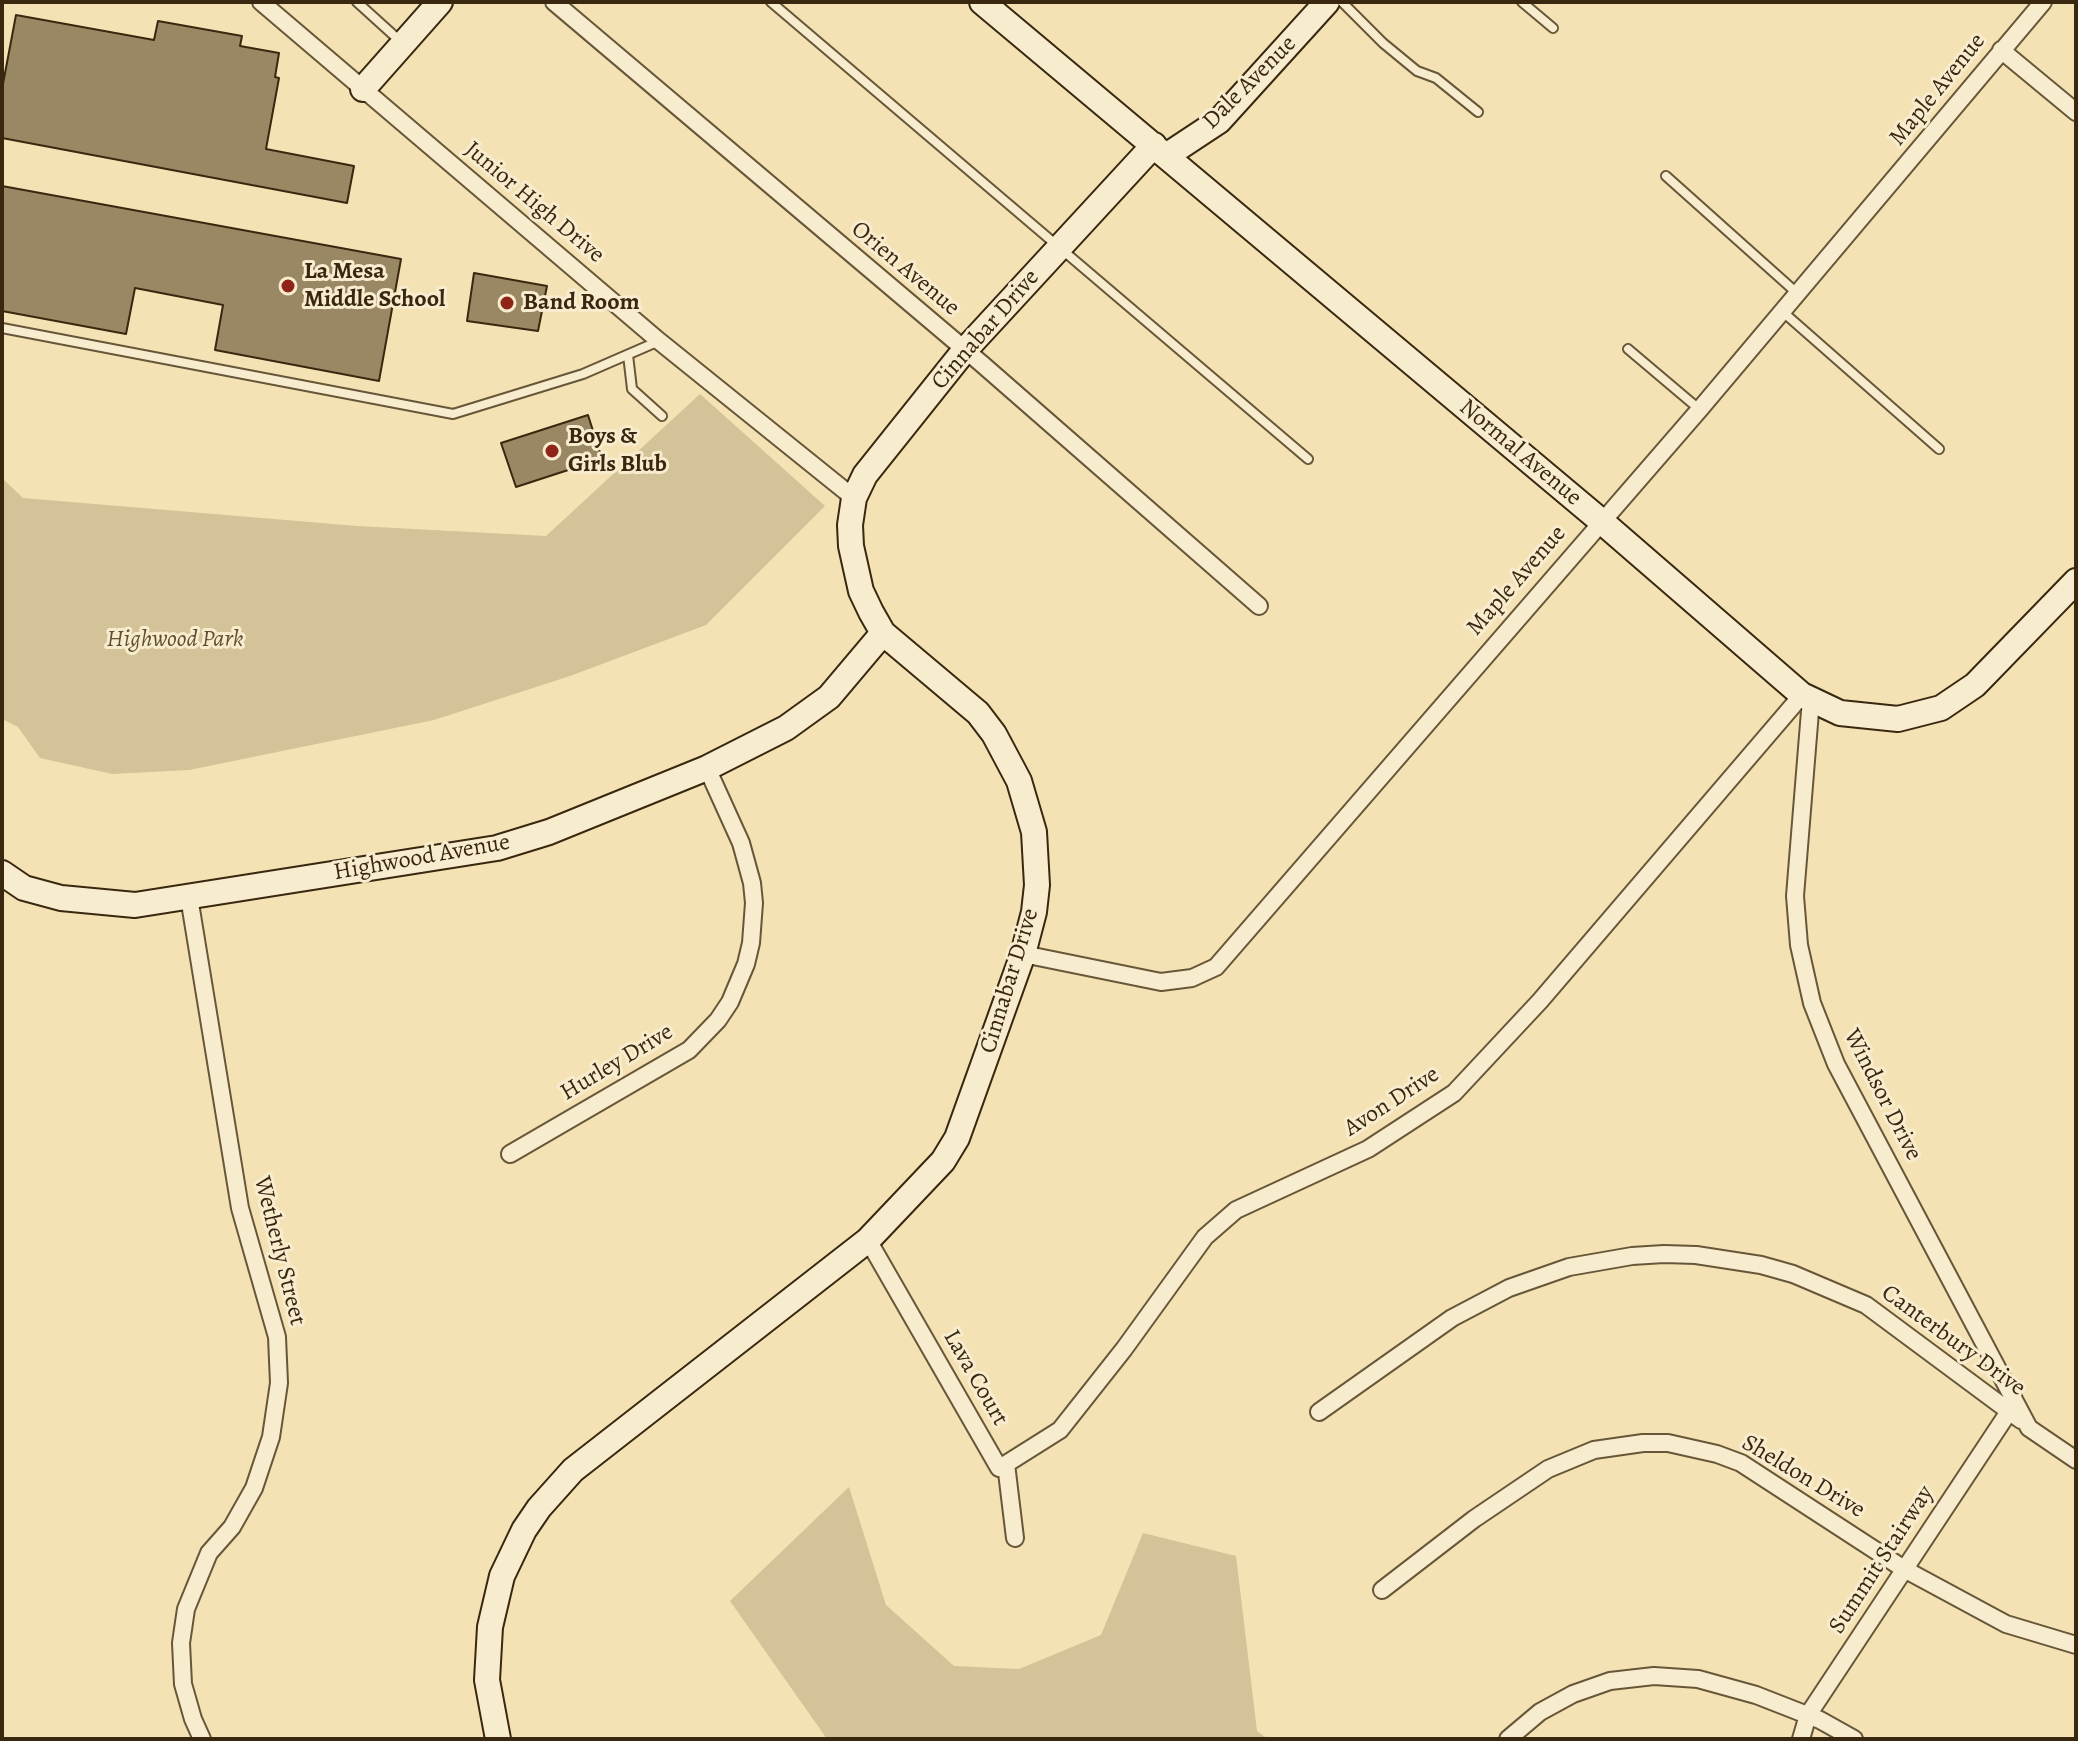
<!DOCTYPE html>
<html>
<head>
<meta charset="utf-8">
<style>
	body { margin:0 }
	#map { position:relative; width:2078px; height:1741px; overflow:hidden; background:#f4e2b4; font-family:Alegreya,serif }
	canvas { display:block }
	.frame { position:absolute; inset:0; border:4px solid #39270f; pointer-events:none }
</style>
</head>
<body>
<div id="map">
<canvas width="2078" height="1741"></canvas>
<div class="frame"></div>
</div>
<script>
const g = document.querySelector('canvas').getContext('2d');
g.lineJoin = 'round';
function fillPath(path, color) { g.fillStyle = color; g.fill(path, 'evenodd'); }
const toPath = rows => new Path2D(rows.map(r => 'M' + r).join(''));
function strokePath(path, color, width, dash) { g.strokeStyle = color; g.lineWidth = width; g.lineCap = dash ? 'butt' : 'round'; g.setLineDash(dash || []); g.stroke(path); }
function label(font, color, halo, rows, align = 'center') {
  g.font = font + ' Alegreya,serif'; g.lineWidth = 6; g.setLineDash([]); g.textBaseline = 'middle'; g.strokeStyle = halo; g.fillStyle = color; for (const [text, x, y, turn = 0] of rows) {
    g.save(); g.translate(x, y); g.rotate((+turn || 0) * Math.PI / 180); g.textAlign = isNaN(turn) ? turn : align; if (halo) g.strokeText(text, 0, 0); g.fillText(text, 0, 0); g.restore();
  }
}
const green = toPath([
	[700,394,825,506,706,625,570,676,434,720,189,770,112,774,40,758,18,727,2,719,2,478,23,498,357,526,546,536],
	[849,1487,886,1605,954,1666,1019,1669,1101,1635,1143,1533,1236,1556,1257,1731,1268,1739,827,1739,730,1601]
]);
const building = toPath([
	[16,15,154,40,158,21,242,36,240,46,279,53,275,77,279,78,266,149,354,166,347,203,2,138,2,89,16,15],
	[2,186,401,259,379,381,215,350,223,305,135,288,126,334,2,311,2,186],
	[474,273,547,286,538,331,467,321,474,273],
	[588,415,602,459,516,487,501,443,588,415]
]);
const lane = toPath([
	[357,2,400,41],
	[771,2,1308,459],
	[1342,2,1383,43,1417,71,1436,78,1478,112],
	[1522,2,1553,28],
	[1666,176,1798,294],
	[1783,312,1939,449],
	[2,328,453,414,583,374,659,341],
	[1628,349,1699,409],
	[628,355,632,389,662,416]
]);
const street = toPath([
	[261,2,659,341,854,498],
	[554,2,982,364,1259,606],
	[2001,50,2076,112],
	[1811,699,1795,896,1799,945,1812,1003,1836,1064,2029,1428,2076,1460],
	[189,897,240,1208,277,1337,279,1383,271,1437,254,1488,232,1527,209,1553,186,1609,181,1643,183,1684,193,1719,202,1739],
	[1023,954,1161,982,1192,978,1216,967,1700,409,2043,2],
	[510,1154,689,1050,718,1020,730,1002,746,964,751,943,754,903,752,883,741,843,707,768],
	[868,1240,999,1468,1006,1464],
	[1319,1412,1452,1318,1509,1288,1569,1267,1632,1256,1664,1254,1696,1255,1761,1265,1793,1274,1866,1305,2021,1420],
	[1006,1464,1060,1430,1124,1349,1205,1237,1236,1210,1368,1149,1454,1093,1540,1001,1802,695],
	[1006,1464,1015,1538],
	[1382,1590,1474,1519,1548,1469,1594,1450,1643,1443,1668,1443,1717,1454,1741,1463,1904,1569,2006,1624,2076,1645],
	[1508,1739,1540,1712,1573,1694,1610,1681,1654,1676,1698,1679,1756,1695,1820,1720,1854,1739],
	[1801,1739,1808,1715,2010,1410]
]);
const secondary = toPath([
	[982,2,1601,521,1802,695,1840,713,1898,719,1941,708,1975,685,2076,581],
	[363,89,440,2],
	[1166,156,1219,121,1327,2],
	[2,873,24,888,61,898,135,905,497,848,549,832,707,768,786,728,829,697,883,633],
	[498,1739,487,1680,490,1627,502,1576,524,1530,539,1508,573,1470,868,1240,943,1161,957,1138,1023,954,1034,912,1037,885,1034,832,1019,781,994,734,978,713,883,633,871,612,861,591,851,546,850,525,854,498,865,475,964,351,1154,145]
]);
const markers = [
	[288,286,8,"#8f2418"],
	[507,303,8,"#8f2418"],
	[552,451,8,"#8f2418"]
];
const streetNames = [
	["Dale Avenue",1250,83,-45],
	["Maple Avenue",1938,90,-51],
	["Junior High Drive",534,203,40],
	["Orien Avenue",905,269,40],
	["Cinnabar Drive",986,330,-49],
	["Normal Avenue",1520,453,40],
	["Maple Avenue",1517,581,-49],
	["Highwood Avenue",422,858,-10],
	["Cinnabar Drive",1010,981,-73],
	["Hurley Drive",617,1063,-31],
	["Windsor Drive",1882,1095,63],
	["Avon Drive",1392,1102,-33],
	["Wetherly Street",279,1251,76],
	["Canterbury Drive",1953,1341,36],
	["Lava Court",975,1378,60],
	["Sheldon Drive",1803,1477,31],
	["Summit Stairway",1882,1560,-57]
];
const poiNames = [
	["La Mesa",304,272],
	["Middle School",304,300],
	["Band Room",523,303],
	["Boys &",568,437],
	["Girls Blub",568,465]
];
const parkNames = [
	["Highwood Park",175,640]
];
fillPath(green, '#d4c298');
fillPath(building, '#9a8865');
strokePath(building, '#39270f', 2);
strokePath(lane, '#685638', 12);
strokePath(street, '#685638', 20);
strokePath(secondary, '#39270f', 28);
strokePath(lane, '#f8ecce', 8);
strokePath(street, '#f8ecce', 16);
strokePath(secondary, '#f8ecce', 24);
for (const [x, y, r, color] of markers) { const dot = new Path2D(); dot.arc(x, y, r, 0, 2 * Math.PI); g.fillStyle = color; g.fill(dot); strokePath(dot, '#f8ecce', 3); }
label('24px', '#39270f', '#f8ecce', streetNames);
label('bold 24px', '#39270f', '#f8ecce', poiNames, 'left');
label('italic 24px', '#604e31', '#f8ecce', parkNames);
</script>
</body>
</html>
